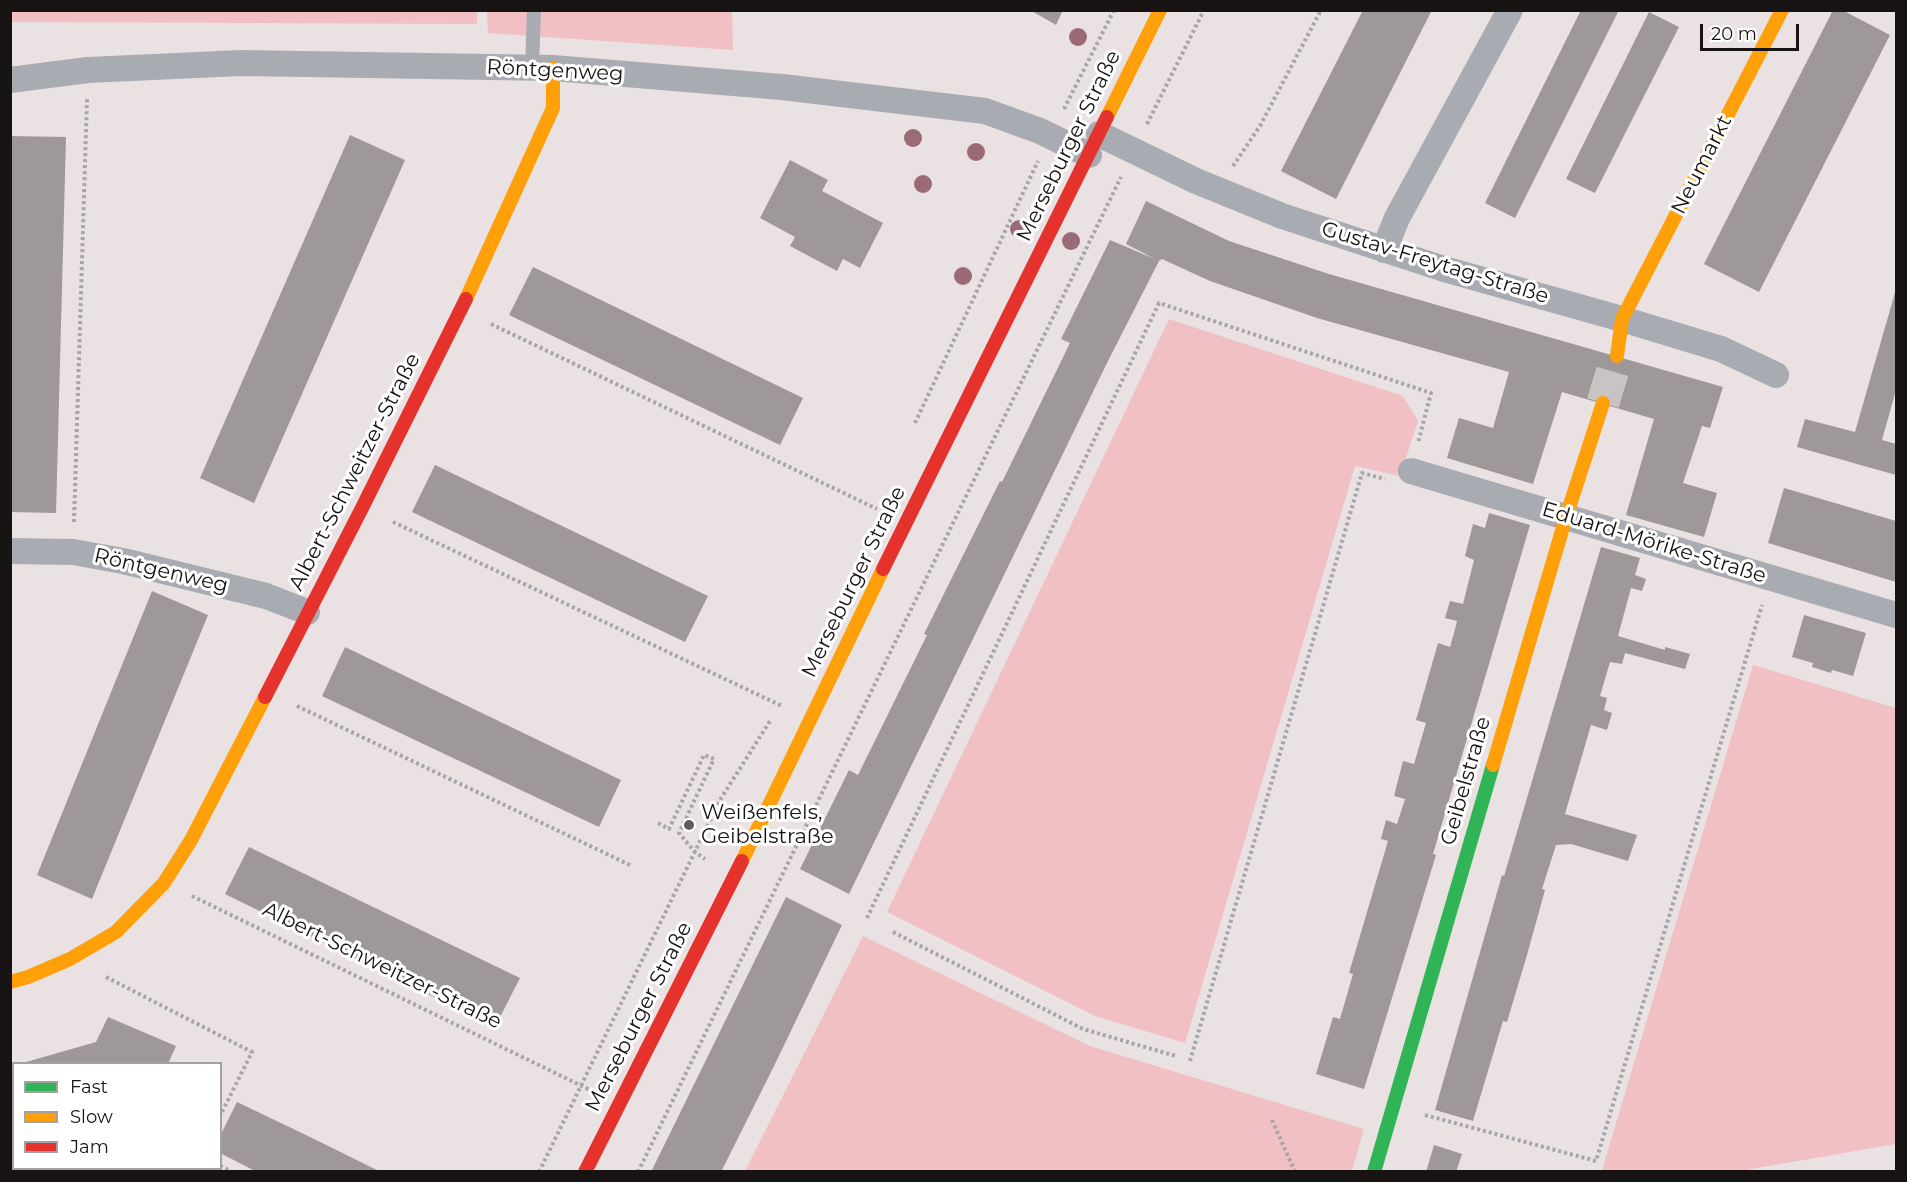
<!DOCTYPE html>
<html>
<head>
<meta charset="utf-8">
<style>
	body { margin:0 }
	#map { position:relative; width:1907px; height:1182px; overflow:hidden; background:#eae2e2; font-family:Montserrat,sans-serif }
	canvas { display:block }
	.frame { position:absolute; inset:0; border:12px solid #181313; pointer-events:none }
	.legend { position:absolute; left:12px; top:1062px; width:210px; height:108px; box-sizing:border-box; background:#fff; border:2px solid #a3a1a1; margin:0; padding:8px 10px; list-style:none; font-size:18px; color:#181313 }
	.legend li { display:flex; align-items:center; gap:12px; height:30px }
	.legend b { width:30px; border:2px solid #a3a1a1 }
	.scale { position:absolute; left:1700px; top:24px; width:99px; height:27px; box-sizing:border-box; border:3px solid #181313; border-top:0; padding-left:8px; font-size:18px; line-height:21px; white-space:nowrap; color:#181313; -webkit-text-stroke:4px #fff; paint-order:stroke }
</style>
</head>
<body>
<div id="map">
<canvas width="1907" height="1182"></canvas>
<div class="frame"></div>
<ul class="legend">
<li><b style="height:8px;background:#30b455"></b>Fast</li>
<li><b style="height:8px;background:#ff9f0a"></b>Slow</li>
<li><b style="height:8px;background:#e5322d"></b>Jam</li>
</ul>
<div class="scale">20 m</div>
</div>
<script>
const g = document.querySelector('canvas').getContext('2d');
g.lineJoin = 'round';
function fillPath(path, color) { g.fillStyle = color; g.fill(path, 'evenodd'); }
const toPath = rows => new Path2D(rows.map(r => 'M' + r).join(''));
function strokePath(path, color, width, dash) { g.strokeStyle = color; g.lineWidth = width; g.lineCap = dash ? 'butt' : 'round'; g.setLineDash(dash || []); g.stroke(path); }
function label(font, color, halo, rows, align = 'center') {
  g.font = font + ' Montserrat,sans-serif'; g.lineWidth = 6; g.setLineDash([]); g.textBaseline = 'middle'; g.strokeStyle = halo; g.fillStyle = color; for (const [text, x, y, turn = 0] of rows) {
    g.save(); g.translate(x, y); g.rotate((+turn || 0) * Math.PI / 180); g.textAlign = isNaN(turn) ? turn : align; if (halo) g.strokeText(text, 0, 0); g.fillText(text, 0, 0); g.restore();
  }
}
const green = toPath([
	[11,10,477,10,477,24,11,22],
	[487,11,732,11,733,50,488,33],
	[1169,319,1403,396,1418,421,1400,476,1355,466,1185,1043,1095,1016,887,912],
	[1753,665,1896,708,1896,1144,1740,1171,1609,1172,1602,1170],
	[863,936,1090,1046,1364,1129,1352,1171,745,1171]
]);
const building = toPath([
	[1030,10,1063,10,1056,25],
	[1363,10,1432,10,1336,199,1281,171],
	[1581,10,1619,10,1515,218,1485,203],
	[1833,10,1842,10,1890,35,1759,292,1704,264],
	[1649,12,1679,27,1595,193,1566,179],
	[350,135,405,160,254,503,200,478],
	[10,136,66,137,56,513,10,512],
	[790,160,828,180,822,191,883,223,860,268,843,259,837,271,790,246,795,237,760,218],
	[1146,201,1229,241,1329,274,1723,387,1710,428,1702,426,1683,483,1717,493,1704,537,1626,515,1654,419,1562,392,1533,484,1447,458,1459,418,1493,428,1509,372,1317,318,1210,281,1162,259,1159,261,1107,363,849,894,800,869,849,770,858,775,927,635,924,634,1000,481,1002,482,1070,343,1061,339,1110,240,1155,259,1126,244],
	[533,267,803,398,780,445,509,315],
	[1896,289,1896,390,1882,440,1896,444,1896,475,1797,447,1805,419,1855,432],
	[435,465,708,596,685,642,412,512],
	[1784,488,1896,521,1896,582,1768,543],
	[1489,513,1530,525,1433,854,1436,855,1364,1089,1316,1074,1333,1017,1340,1019,1353,974,1349,973,1388,841,1381,839,1386,820,1397,824,1405,799,1394,796,1403,761,1414,764,1426,723,1416,720,1438,643,1450,647,1454,633,1457,621,1445,618,1450,601,1463,604,1474,560,1465,556,1473,524,1485,528],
	[1601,547,1640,558,1635,575,1646,579,1642,591,1631,588,1618,636,1665,650,1665,647,1690,654,1685,669,1625,653,1622,664,1610,662,1600,696,1607,698,1604,710,1612,713,1607,730,1591,725,1565,814,1637,835,1628,861,1571,844,1556,845,1542,889,1545,890,1527,955,1507,1022,1503,1021,1473,1121,1435,1110,1502,875,1504,876],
	[152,591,208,615,92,899,37,875],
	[1804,615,1866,633,1853,676,1832,670,1831,673,1812,667,1813,663,1792,657],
	[345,647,621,780,599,827,322,696],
	[249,847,520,978,495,1027,225,894],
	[786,897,842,925,775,1064,721,1172,651,1172],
	[108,1017,176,1046,168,1064,19,1064,96,1042],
	[14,1064,14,1168,64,1169,55,1172,13,1172,10,1163,10,1065],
	[237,1102,308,1136,381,1172,257,1172,220,1153,220,1136],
	[1434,1145,1462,1154,1456,1172,1426,1172]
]);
const secondaryTunnel = toPath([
	[1603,403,1617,356]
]);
const path = toPath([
	[1064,109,1114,10],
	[1147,124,1204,10],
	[1233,166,1260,126,1321,10],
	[491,324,877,509],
	[915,423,1038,161],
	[74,522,87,98],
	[393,522,782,706],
	[297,706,632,866],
	[658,823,669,829,704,755,714,759,679,833,695,852,705,859],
	[192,896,590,1090],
	[867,918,1159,303,1431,393,1418,443],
	[893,932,1083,1029,1176,1056],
	[106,977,252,1052,220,1116],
	[1190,1061,1362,473,1385,479],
	[1425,1115,1596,1161,1762,605],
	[1272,1120,1295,1172],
	[220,1166,233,1172],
	[539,1172,720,800,770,721],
	[638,1172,1121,177]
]);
const lane = toPath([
	[532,68,534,10]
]);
const street = toPath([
	[10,80,88,70,241,63,553,68,782,87,985,111,1040,131,1089,155],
	[1099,134,1196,181,1282,216,1444,269,1622,319,1721,349,1776,375],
	[1384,250,1397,218,1510,10],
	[1411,471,1896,615],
	[10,551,73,552,123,561,266,596,307,612]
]);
const fast = toPath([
	[1374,1172,1493,765]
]);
const slow = toPath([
	[1107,117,1160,10],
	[466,299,553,108,553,68],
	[1617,356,1622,319,1782,10],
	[1493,765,1566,517,1603,403],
	[742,861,883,569],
	[10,982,28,977,70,959,116,932,164,883,191,840,265,697]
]);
const jam = toPath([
	[883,569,1107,117],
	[265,697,362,508,466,299],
	[585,1172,742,861]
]);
const trees = [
	[1078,37],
	[913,138],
	[976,152],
	[923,184],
	[1019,229],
	[1071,241],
	[963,276]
];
const markers = [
	[689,825,6,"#625b5b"]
];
const streetNames = [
	["Röntgenweg",555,71,3],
	["Merseburger Straße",1069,146,-64],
	["Neumarkt",1702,165,-63],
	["Gustav-Freytag-Straße",1435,263,17],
	["Albert-Schweitzer-Straße",355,472,-63],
	["Eduard-Mörike-Straße",1654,543,17],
	["Röntgenweg",161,571,13],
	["Merseburger Straße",854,582,-64],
	["Geibelstraße",1466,781,-74],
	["Albert-Schweitzer-Straße",382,966,26],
	["Merseburger Straße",639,1017,-63]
];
const poiNames = [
	["Weißenfels,",701,813],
	["Geibelstraße",701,837]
];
fillPath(green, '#f0c0c4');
fillPath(building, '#9e9898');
strokePath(secondaryTunnel, '#cac3c3', 33, [33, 16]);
strokePath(path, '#a4a6ab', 4, [3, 3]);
strokePath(lane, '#a8acb2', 14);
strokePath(street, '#a8acb2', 26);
strokePath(fast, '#30b455', 14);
strokePath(slow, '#ff9f0a', 14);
strokePath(jam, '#e5322d', 14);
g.fillStyle = '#9a6b76';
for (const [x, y] of trees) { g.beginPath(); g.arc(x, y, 9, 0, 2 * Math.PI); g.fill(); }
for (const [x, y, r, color] of markers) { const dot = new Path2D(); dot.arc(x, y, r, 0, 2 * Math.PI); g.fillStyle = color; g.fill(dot); strokePath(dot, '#fff', 2); }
label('21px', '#181313', '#fff', streetNames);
label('21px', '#181313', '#fff', poiNames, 'left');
</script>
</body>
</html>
